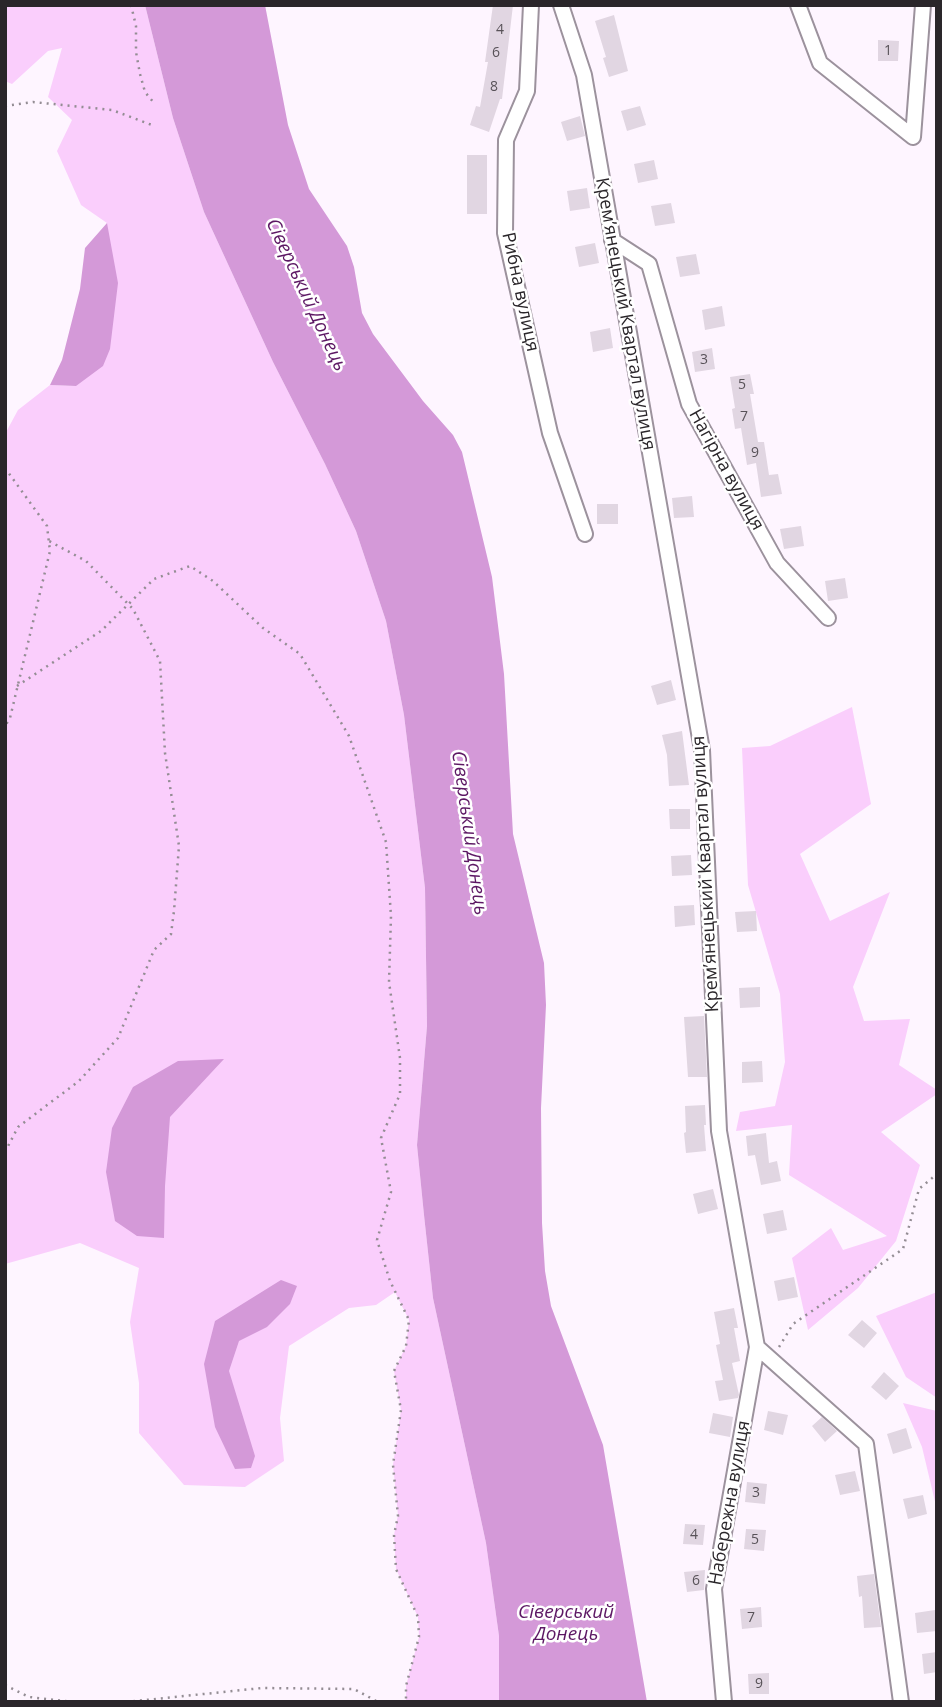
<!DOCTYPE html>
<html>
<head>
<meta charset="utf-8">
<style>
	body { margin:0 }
	#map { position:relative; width:942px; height:1707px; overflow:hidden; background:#fef5ff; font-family:"Open Sans",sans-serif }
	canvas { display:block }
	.frame { position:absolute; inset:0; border:7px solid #2a262a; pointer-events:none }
</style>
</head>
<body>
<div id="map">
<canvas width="942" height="1707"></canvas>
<div class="frame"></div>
</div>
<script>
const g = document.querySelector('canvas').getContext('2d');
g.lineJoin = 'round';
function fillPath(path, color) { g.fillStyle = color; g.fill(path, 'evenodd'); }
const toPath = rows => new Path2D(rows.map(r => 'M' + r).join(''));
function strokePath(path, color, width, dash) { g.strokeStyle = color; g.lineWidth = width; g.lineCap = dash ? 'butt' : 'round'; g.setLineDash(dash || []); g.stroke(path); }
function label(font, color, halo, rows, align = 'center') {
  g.font = font + ' "Open Sans",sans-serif'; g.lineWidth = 5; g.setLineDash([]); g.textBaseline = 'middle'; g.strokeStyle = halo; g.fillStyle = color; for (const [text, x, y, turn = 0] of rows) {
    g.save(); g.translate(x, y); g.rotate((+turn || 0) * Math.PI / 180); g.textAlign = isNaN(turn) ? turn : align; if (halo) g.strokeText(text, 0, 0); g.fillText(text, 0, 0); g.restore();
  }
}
const green = toPath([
	[5,5,145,5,173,118,204,212,273,362,325,464,356,531,386,621,404,715,425,888,427,1026,417,1145,424,1215,433,1298,486,1543,499,1636,499,1702,406,1702,406,1686,419,1637,418,1617,396,1569,394,1535,398,1515,393,1465,401,1410,394,1371,406,1346,409,1320,395,1292,376,1305,349,1308,289,1346,280,1418,284,1461,245,1487,184,1485,139,1433,139,1383,130,1322,139,1268,80,1243,5,1264,5,434,18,410,50,385,76,386,107,223,81,205,57,151,72,120,48,97,62,48,48,51,12,84,5,81],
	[852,707,871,804,800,854,830,921,890,892,853,987,864,1021,910,1019,899,1065,937,1090,937,1094,881,1132,920,1165,896,1241,858,1288,808,1330,792,1258,831,1228,843,1250,887,1236,789,1175,792,1125,736,1131,740,1112,775,1106,785,1062,780,994,748,885,742,748,770,746],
	[937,1292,937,1398,906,1377,876,1316],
	[903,1403,937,1411,937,1510,922,1447]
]);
const water = toPath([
	[145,5,265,5,288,125,309,189,347,246,354,267,362,313,373,334,423,401,453,435,462,452,492,577,504,674,513,834,544,963,546,1005,541,1108,542,1223,545,1271,551,1306,603,1445,647,1702,499,1702,499,1636,486,1543,433,1298,424,1215,417,1145,427,1026,425,888,404,715,386,621,356,531,325,464,273,362,204,212,173,118],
	[107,223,118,283,110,349,103,366,76,386,50,385,62,360,80,289,85,248],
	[224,1059,170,1117,165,1186,164,1238,137,1236,115,1221,106,1172,112,1128,133,1087,178,1061],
	[281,1280,297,1286,290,1304,267,1327,239,1341,229,1371,255,1456,251,1468,235,1469,215,1427,204,1364,215,1321]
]);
const building = toPath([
	[493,5,513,5,502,99,500,99,489,132,470,125,476,106,480,107,488,62,485,62],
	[614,15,628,71,609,77,603,58,606,57,595,21],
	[878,40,899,41,898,61,878,61],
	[640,106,646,125,627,131,621,111],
	[580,116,585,136,567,141,561,122],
	[467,155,487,155,487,214,467,214],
	[654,160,658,179,638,183,634,164],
	[587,188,590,208,570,211,567,191],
	[671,203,675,223,655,226,651,206],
	[595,243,599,263,579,267,575,247],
	[696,254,700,274,680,277,676,257],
	[722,306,725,326,705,330,702,310],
	[610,328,613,348,593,352,590,332],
	[712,348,715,369,695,372,692,352],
	[750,374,754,394,750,394,758,442,764,442,769,475,778,474,782,494,761,497,756,463,747,465,741,428,735,429,732,409,735,408,730,377],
	[692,496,694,517,674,518,672,498],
	[597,504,618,504,618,524,597,524],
	[801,526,804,546,784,549,780,529],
	[845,578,848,598,828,601,825,581],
	[671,680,676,700,657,705,651,686],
	[682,731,689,785,669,786,667,755,662,735],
	[669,809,690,809,690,829,670,829],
	[691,855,692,875,672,876,671,856],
	[694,905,695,925,675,927,674,906],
	[756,911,757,931,737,932,735,912],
	[760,987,760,1007,740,1008,739,988],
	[704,1016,707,1077,688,1077,684,1017],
	[762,1061,763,1082,742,1083,742,1062],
	[705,1105,706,1125,704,1125,706,1151,686,1153,684,1133,686,1132,685,1106],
	[766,1133,769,1163,777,1161,781,1181,761,1185,755,1155,748,1156,746,1136],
	[713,1189,718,1209,698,1214,693,1194],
	[783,1210,787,1230,767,1234,763,1214],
	[794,1277,798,1297,778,1301,774,1281],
	[734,1308,738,1328,734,1328,740,1361,732,1363,739,1395,738,1398,719,1401,715,1381,723,1380,716,1345,720,1344,714,1312],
	[862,1320,877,1333,864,1348,848,1335],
	[884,1372,899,1386,886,1400,871,1387],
	[768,1411,788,1415,783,1435,764,1430],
	[713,1413,733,1417,730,1437,709,1433],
	[822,1417,837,1431,825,1442,812,1426],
	[906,1428,912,1448,893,1454,887,1434],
	[855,1471,860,1491,840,1495,835,1475],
	[747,1482,767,1484,765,1504,745,1502],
	[923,1495,927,1514,908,1519,903,1499],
	[685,1524,705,1525,703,1545,683,1544],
	[746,1529,766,1530,764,1551,744,1549],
	[705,1570,704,1590,687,1592,684,1572],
	[874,1574,881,1627,864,1628,862,1596,859,1597,857,1576],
	[761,1607,762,1627,742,1629,740,1609],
	[935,1610,937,1631,917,1633,915,1613],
	[937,1652,937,1672,924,1674,922,1654],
	[769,1673,769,1694,749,1694,748,1674]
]);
const path = toPath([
	[131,5,136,26,136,52,140,74,145,92,154,103],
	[5,106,33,102,112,110,152,125],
	[5,468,47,526,50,551,10,718,5,726],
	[17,686,101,631,154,579,190,566,213,581,263,628,300,654,349,736,386,842,391,916,389,982,400,1058,400,1094,381,1138,391,1192,377,1240,390,1281,409,1320,406,1346,394,1371,401,1410,393,1465,398,1516,394,1535,396,1569,418,1617,419,1637,406,1686,406,1702],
	[5,1152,18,1127,79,1081,118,1038,154,950,171,934,174,911,179,846,165,753,160,661,133,609,86,561,49,541],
	[779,1347,793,1324,903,1249,919,1189,937,1174],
	[5,1685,29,1697,73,1702],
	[126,1702,262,1688,354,1689,378,1702]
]);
const minor = toPath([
	[531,5,527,91,506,140,505,233,550,433,585,534],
	[561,5,584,75,702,750,719,1131,757,1347,866,1444,901,1702],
	[798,5,820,63,913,137],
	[913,137,923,5],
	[612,240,649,264,689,404,777,563,828,618],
	[724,1702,714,1589,757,1347]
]);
const numberNames = [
	["4",500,30],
	["1",888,51],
	["6",496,53],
	["8",494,87],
	["3",704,360],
	["5",742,385],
	["7",744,417],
	["9",755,453],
	["3",756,1493],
	["4",694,1535],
	["5",755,1540],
	["6",696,1581],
	["7",751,1618],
	["9",759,1684]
];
const streetNames = [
	["Рибна вулиця",520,292,78],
	["Крем’янецький Квартал вулиця",625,314,80],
	["Нагірна вулиця",726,470,61],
	["Крем’янецький Квартал вулиця",706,874,-93],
	["Набережна вулиця",730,1503,-80]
];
const waterNames = [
	["Сіверський Донець",306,295,65],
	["Сіверський Донець",469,833,82],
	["Сіверський",566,1613],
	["Донець",566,1635]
];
fillPath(green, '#facefc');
fillPath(water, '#d499d8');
fillPath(building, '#e1d6e2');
strokePath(minor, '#9c929d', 18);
strokePath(path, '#948d94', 2.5, [2, 5]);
strokePath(minor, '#fff', 14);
label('14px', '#585258', null, numberNames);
label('18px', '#2a262a', '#fff', streetNames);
label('italic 19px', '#5d1864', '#fff', waterNames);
</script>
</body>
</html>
